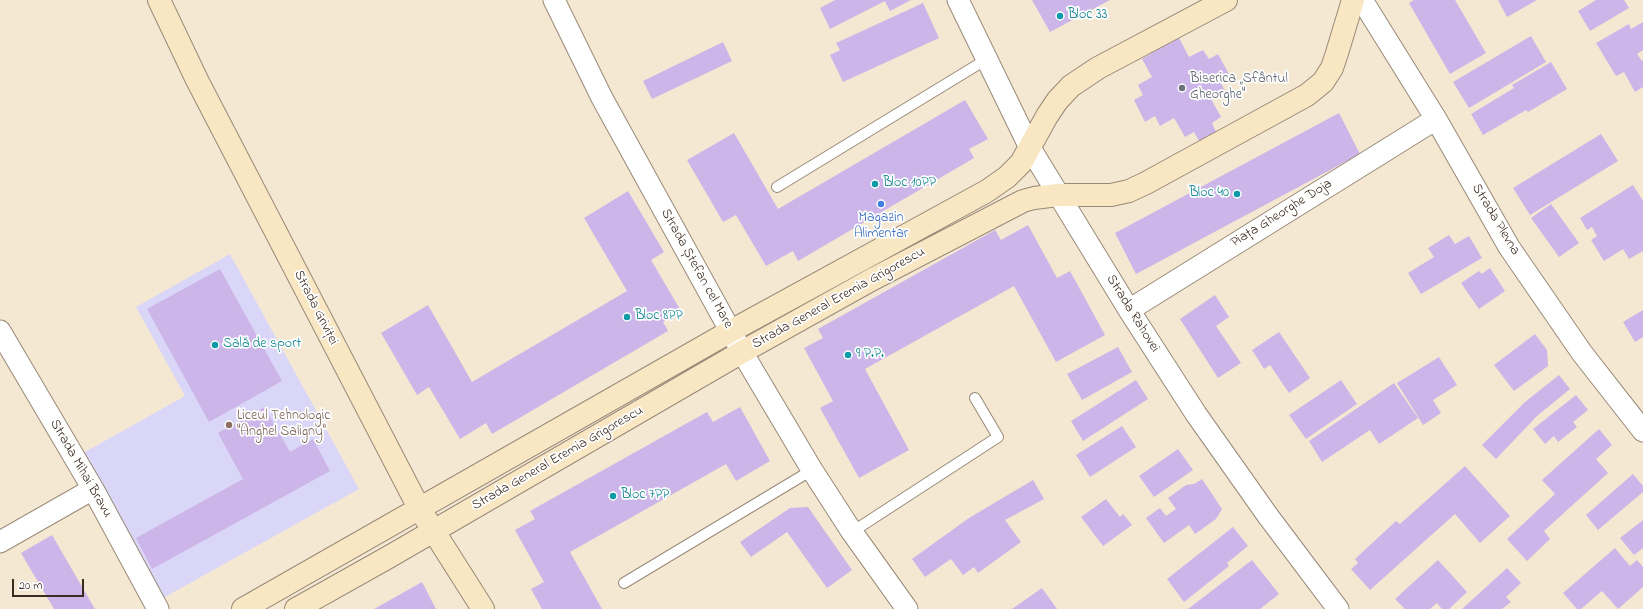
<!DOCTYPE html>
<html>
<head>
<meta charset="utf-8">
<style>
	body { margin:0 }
	#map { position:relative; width:1643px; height:609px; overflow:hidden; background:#f5e8d2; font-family:"Indie Flower",sans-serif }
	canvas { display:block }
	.scale { position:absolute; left:12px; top:579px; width:72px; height:18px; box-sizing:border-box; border:2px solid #3b2a1e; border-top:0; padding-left:5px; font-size:12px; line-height:14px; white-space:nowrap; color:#3b2a1e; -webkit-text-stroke:3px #fff; paint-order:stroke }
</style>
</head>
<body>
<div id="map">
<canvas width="1643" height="609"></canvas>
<div class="scale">20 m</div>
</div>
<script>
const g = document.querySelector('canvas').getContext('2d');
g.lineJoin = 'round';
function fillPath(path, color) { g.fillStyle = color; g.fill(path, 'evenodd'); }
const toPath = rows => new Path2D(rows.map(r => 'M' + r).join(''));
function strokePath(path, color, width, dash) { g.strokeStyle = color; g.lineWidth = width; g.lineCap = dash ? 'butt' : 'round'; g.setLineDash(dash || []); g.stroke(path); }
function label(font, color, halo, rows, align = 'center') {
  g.font = font + ' "Indie Flower",sans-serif'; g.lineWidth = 3.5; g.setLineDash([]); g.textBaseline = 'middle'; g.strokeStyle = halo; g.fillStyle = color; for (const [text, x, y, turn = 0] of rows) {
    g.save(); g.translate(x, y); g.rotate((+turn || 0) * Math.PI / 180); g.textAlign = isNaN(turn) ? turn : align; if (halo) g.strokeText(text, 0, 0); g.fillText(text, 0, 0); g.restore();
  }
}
const built = toPath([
	[230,254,359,489,163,598,83,453,185,396,136,307]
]);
const building = toPath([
	[835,0,911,0,890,11,885,1,830,29,820,8],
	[1032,0,1110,0,1050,32],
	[1414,0,1455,0,1486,53,1450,74,1409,3],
	[1498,0,1537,0,1507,17],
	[1596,0,1624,0,1629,8,1590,31,1578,11],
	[923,3,939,38,843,82,830,55,840,50,836,43],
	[1643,22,1643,50,1637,54,1642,61,1643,60,1643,87,1635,92,1624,72,1616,76,1596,43,1629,24,1631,29],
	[1165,35,1169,44,1179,38,1189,57,1203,50,1209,59,1218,54,1230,76,1220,81,1225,91,1211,99,1221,117,1212,123,1216,132,1199,141,1194,132,1185,137,1174,118,1160,126,1155,116,1145,122,1134,100,1143,95,1138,85,1152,77,1142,59,1152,53,1147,44],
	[1531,36,1546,62,1469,108,1453,82],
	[723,42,732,61,652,99,643,81],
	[1551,62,1567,89,1528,112,1526,110,1483,135,1471,114,1514,88,1512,85],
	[965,100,988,139,969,149,974,158,798,261,793,251,766,266,736,215,723,222,687,160,734,133,778,209],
	[1339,113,1360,154,1136,274,1115,233],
	[1601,134,1618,161,1530,215,1513,188],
	[1633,185,1643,201,1643,251,1629,259,1623,249,1604,261,1591,240,1597,236,1592,227,1587,230,1580,218],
	[628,191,664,252,651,260,681,311,663,322,668,331,492,434,486,423,460,439,429,387,417,395,381,333,428,305,472,382,627,291,584,218],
	[1551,204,1579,243,1559,257,1531,218],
	[1028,225,1057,278,1070,271,1105,335,1056,362,1014,286,865,369,909,450,859,478,820,408,833,401,804,348,823,338,818,329,995,230,1001,240],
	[1449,235,1455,244,1469,236,1482,258,1421,294,1408,273,1434,257,1428,248],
	[1490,268,1505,291,1479,309,1461,283,1479,271,1482,274],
	[220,269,282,381,209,422,147,309],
	[1215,295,1229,317,1216,326,1241,363,1218,378,1180,319],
	[1643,310,1643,337,1635,342,1623,322],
	[1279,332,1310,378,1289,393,1270,365,1264,369,1252,350],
	[1535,334,1547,350,1548,366,1514,391,1494,365],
	[1118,347,1132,372,1082,400,1067,374],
	[1439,357,1457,385,1433,400,1441,413,1423,425,1397,383],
	[1559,375,1570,389,1537,416,1496,459,1482,445,1525,402],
	[1136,380,1148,399,1083,441,1071,421],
	[1341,380,1357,404,1306,439,1289,415],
	[1394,383,1418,418,1379,444,1370,430,1322,462,1309,441],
	[1576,395,1588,410,1573,422,1577,427,1558,442,1554,436,1545,444,1533,429],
	[264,407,290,452,313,439,330,471,152,569,136,538,243,479,218,433],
	[740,407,770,461,736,481,726,464,570,552,602,609,542,609,531,589,544,582,515,530,535,519,530,511,707,412,713,422],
	[1122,426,1136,447,1090,477,1076,455],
	[1599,429,1612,445,1596,459,1608,473,1544,531,1550,539,1527,561,1507,539,1555,494,1542,480],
	[1178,449,1193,470,1154,497,1139,476],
	[1465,466,1510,516,1480,543,1455,514,1370,590,1351,569,1358,563,1355,559,1396,521,1400,524],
	[1633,474,1643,486,1643,492,1598,530,1586,515],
	[1202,479,1222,509,1216,519,1195,534,1189,525,1164,543,1146,518,1160,508,1166,516,1176,509,1168,498,1186,485,1194,484],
	[1033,480,1044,499,1005,520,1021,542,978,573,974,567,963,575,951,559,925,577,912,559,969,518],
	[1106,499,1120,517,1123,514,1132,525,1103,546,1081,517],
	[808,507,852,570,827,588,787,532,751,557,740,542,790,508],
	[1643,520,1643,548,1634,555,1620,538],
	[1233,527,1248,546,1227,563,1229,566,1184,602,1167,579],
	[52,535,95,609,54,609,21,553],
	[1615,548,1630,566,1637,560,1643,567,1643,587,1618,609,1602,591,1581,609,1577,609,1563,593],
	[1252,560,1279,594,1260,609,1188,609],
	[1438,560,1467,592,1449,609,1442,609,1437,603,1430,609,1405,609,1395,599],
	[1507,568,1521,583,1506,597,1511,602,1502,609,1462,609],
	[422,582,436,609,374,609],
	[1042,588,1057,609,1012,609]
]);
const lane = toPath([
	[777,187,987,59],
	[852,532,998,437,975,398],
	[624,583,812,470]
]);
const street = toPath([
	[554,0,602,98,742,352,812,470,852,532,907,609],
	[958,0,1030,148,1129,310,1196,414,1268,516,1338,609],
	[1362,0,1436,119,1509,247,1582,353,1643,431],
	[1129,310,1436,119],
	[0,331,93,489,158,609],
	[0,542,93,489]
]);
const secondary = toPath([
	[159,0,197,80,419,508,483,609],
	[243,609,731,331,987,191,1007,177,1021,163,1047,116,1057,101,1071,86,1098,68,1226,0],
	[296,609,387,558,742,352,871,280,1023,201,1034,198,1058,195,1111,195,1129,191,1146,183,1307,95,1323,82,1332,68,1337,53,1353,0]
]);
const markers = [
	[1060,16,4,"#0f9aa8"],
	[1182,88,4,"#6b7280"],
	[875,184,4,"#0f9aa8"],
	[1237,194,4,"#0f9aa8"],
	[881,204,4,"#3f7fe0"],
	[627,317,4,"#0f9aa8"],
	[215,345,4,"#0f9aa8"],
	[848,355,4,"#0f9aa8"],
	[229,425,4,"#8d6e63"],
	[613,496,4,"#0f9aa8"]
];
const cultureNames = [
	["Bloc 33",1068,16],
	["Bloc 10PP",883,184],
	["Bloc 40",1229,194,"right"],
	["Bloc 8PP",635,317],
	["Sală de sport",223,345],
	["9 P.P.",856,355],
	["Bloc 7PP",621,496]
];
const worshipNames = [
	["Biserica „Sfântul",1190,80],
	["Gheorghe\"",1190,96]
];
const streetNames = [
	["Piața Gheorghe Doja",1282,214,-32],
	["Strada Plevna",1495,220,59],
	["Strada Ștefan cel Mare",696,269,61],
	["Strada General Eremia Grigorescu",839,299,-29],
	["Strada Griviței",315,308,63],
	["Strada Rahovei",1132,314,58],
	["Strada General Eremia Grigorescu",558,459,-30],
	["Strada Mihai Bravu",80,469,60]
];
const shopNames = [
	["Magazin",881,219],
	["Alimentar",881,235]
];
const educationNames = [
	["Liceul Tehnologic",237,417],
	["\"Anghel Saligny\"",237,433]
];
fillPath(built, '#dad6f7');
fillPath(building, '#ccb5e8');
strokePath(lane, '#988978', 12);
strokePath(street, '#988978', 23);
strokePath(secondary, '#988978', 24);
strokePath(lane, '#fff', 10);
strokePath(street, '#fff', 21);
strokePath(secondary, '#f9e7c3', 22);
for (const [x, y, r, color] of markers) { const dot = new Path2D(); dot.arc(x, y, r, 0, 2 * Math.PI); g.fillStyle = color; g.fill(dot); strokePath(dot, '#fff', 1.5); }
label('14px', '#0d838f', '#fff', cultureNames, 'left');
label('14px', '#5b616d', '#fff', worshipNames, 'left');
label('14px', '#3b2a1e', '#fff', streetNames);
label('14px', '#366cbe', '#fff', shopNames);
label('14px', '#785e54', '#fff', educationNames, 'left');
</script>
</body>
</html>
